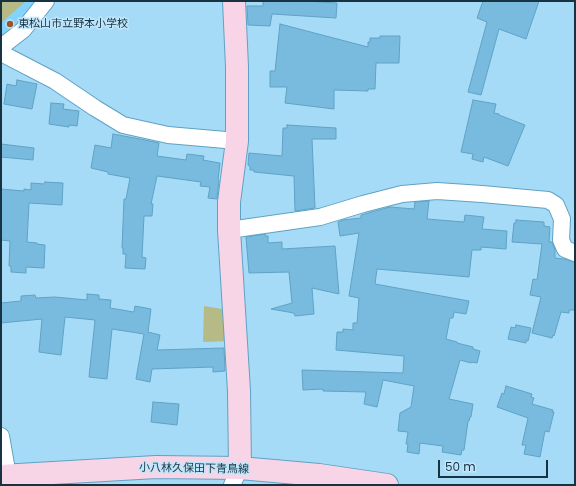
<!DOCTYPE html>
<html>
<head>
<meta charset="utf-8">
<style>
	body { margin:0 }
	#map { position:relative; width:576px; height:486px; overflow:hidden; background:#a6dbf7; font-family:Poppins,sans-serif }
	canvas { display:block }
	.frame { position:absolute; inset:0; border:2px solid #173341; pointer-events:none }
	.scale { position:absolute; left:438px; top:460px; width:110px; height:18px; box-sizing:border-box; border:2px solid #173341; border-top:0; padding-left:5px; font-size:12px; line-height:14px; white-space:nowrap; color:#173341; -webkit-text-stroke:3px #bfe6fb; paint-order:stroke }
</style>
</head>
<body>
<div id="map">
<canvas width="576" height="486"></canvas>
<div class="frame"></div>
<div class="scale">50 m</div>
</div>
<script>
const g = document.querySelector('canvas').getContext('2d');
g.lineJoin = 'round';
function fillPath(path, color) { g.fillStyle = color; g.fill(path, 'evenodd'); }
const toPath = rows => new Path2D(rows.map(r => 'M' + r).join(''));
function strokePath(path, color, width, dash) { g.strokeStyle = color; g.lineWidth = width; g.lineCap = dash ? 'butt' : 'round'; g.setLineDash(dash || []); g.stroke(path); }
function label(font, color, halo, rows, align = 'center') {
  g.font = font + ' Poppins,"Noto Sans JP",sans-serif'; g.lineWidth = 3; g.setLineDash([]); g.textBaseline = 'middle'; g.strokeStyle = halo; g.fillStyle = color; for (const [text, x, y, turn = 0] of rows) {
    g.save(); g.translate(x, y); g.rotate((+turn || 0) * Math.PI / 180); g.textAlign = isNaN(turn) ? turn : align; if (halo) g.strokeText(text, 0, 0); g.fillText(text, 0, 0); g.restore();
  }
}
const built = toPath([
	[1,1,37,1,23,19,1,39]
]);
const green = toPath([
	[1,1,26,1,1,23],
	[204,306,228,310,230,341,203,342]
]);
const building = toPath([
	[263,1,306,1,337,3,336,18,272,14,270,26,248,25,247,6,263,6,263,1],
	[483,1,539,1,526,39,499,29,481,95,468,92,487,22,477,18,483,1],
	[280,24,368,47,368,42,370,42,370,38,380,38,380,36,400,36,399,63,376,63,375,89,368,89,368,91,334,90,334,109,285,103,287,87,270,87,270,71,275,71,280,24],
	[17,80,37,84,32,109,4,104,7,84,16,86,17,80],
	[473,100,496,104,494,113,499,114,499,115,525,125,508,166,484,157,483,162,472,159,473,154,461,152,473,100],
	[51,103,64,104,63,109,79,111,77,126,69,125,69,127,49,124,51,103],
	[287,125,336,128,336,139,312,139,315,208,295,211,294,176,254,172,254,170,250,170,250,166,248,165,249,153,282,156,283,128,287,128,287,125],
	[113,134,140,139,159,143,157,156,186,160,187,154,204,156,203,160,220,163,218,180,219,180,217,199,208,198,210,187,200,186,201,182,157,176,151,204,153,204,152,216,144,216,142,257,146,258,145,269,125,268,126,254,123,254,123,248,122,248,124,199,126,199,130,178,108,174,108,172,91,168,95,145,111,148,113,134],
	[1,144,34,148,33,160,1,157,1,144],
	[45,182,63,183,62,205,29,203,27,242,37,243,37,244,45,245,44,268,26,267,26,273,11,272,11,266,9,266,10,241,1,240,1,189,24,191,24,189,31,190,31,183,44,184,45,182],
	[429,201,427,219,464,222,465,215,484,217,482,229,507,231,506,249,481,247,481,250,472,250,469,277,377,269,375,284,469,301,466,314,454,312,453,318,450,318,446,339,457,342,457,343,473,347,473,349,480,351,477,363,471,362,471,363,460,360,449,399,473,404,471,417,470,417,469,421,468,421,464,450,462,450,461,455,442,452,443,446,420,443,419,454,407,452,408,444,406,444,408,432,398,431,400,413,411,407,414,386,383,380,377,407,364,404,366,392,323,391,323,389,303,390,302,370,403,373,404,356,336,350,337,332,343,332,343,329,353,330,353,323,357,323,359,298,349,296,359,233,340,236,338,222,343,220,361,218,361,215,390,207,414,209,415,202,429,201],
	[516,220,544,222,544,226,550,227,549,242,552,242,555,250,555,258,564,259,575,262,575,310,569,310,569,313,561,312,554,336,553,335,552,338,532,333,541,297,530,295,533,279,537,280,542,244,512,242,514,223,516,223,516,220],
	[265,234,265,236,268,236,268,243,282,242,282,249,335,246,339,294,312,288,314,314,295,316,294,313,271,309,292,303,289,272,249,273,246,237,265,234],
	[87,294,99,295,99,299,111,300,110,308,134,312,135,306,151,309,148,332,160,335,157,350,224,348,225,371,213,372,213,367,152,369,150,382,136,379,144,334,112,329,107,379,89,377,95,320,65,317,61,355,39,352,42,319,1,323,1,303,21,301,21,296,35,295,36,298,55,297,87,300,87,294],
	[516,325,531,328,528,341,526,340,526,343,508,339,511,327,515,328,516,325],
	[506,386,532,394,531,397,534,398,532,404,553,410,552,412,554,412,549,432,545,431,540,457,524,454,526,445,522,445,528,418,497,407,502,393,504,394,506,386],
	[153,402,179,404,177,425,151,422,153,402]
]);
const street = toPath([
	[1,47,23,30,46,1],
	[1,53,55,81,95,108,123,125,168,135,237,141],
	[229,230,320,217,363,204,402,194,437,191,482,194,548,200,556,205,562,219,561,240,565,249,575,253],
	[1,436,8,476],
	[232,485,240,468]
]);
const secondary = toPath([
	[234,1,237,67,237,141,229,202,229,230,239,391,240,468],
	[1,476,156,467,240,468,319,475,387,485]
]);
const markers = [
	[10,24,4,"#9a5629"]
];
const poiNames = [
	["東松山市立野本小学校",18,24]
];
const streetNames = [
	["小八林久保田下青鳥線",194,469,1]
];
fillPath(built, '#85d2fa');
fillPath(green, '#b6ba87');
fillPath(building, '#78bbde');
strokePath(building, '#5fa2c4', 1);
strokePath(street, '#5fa2c3', 18);
strokePath(secondary, '#5fa2c3', 24);
strokePath(street, '#fff', 16);
strokePath(secondary, '#f8d5e6', 22);
for (const [x, y, r, color] of markers) { const dot = new Path2D(); dot.arc(x, y, r, 0, 2 * Math.PI); g.fillStyle = color; g.fill(dot); strokePath(dot, '#bfe6fb', 1.5); }
label('11px', '#173341', '#bfe6fb', poiNames, 'left');
label('11px', '#173341', '#bfe6fb', streetNames);
</script>
</body>
</html>
